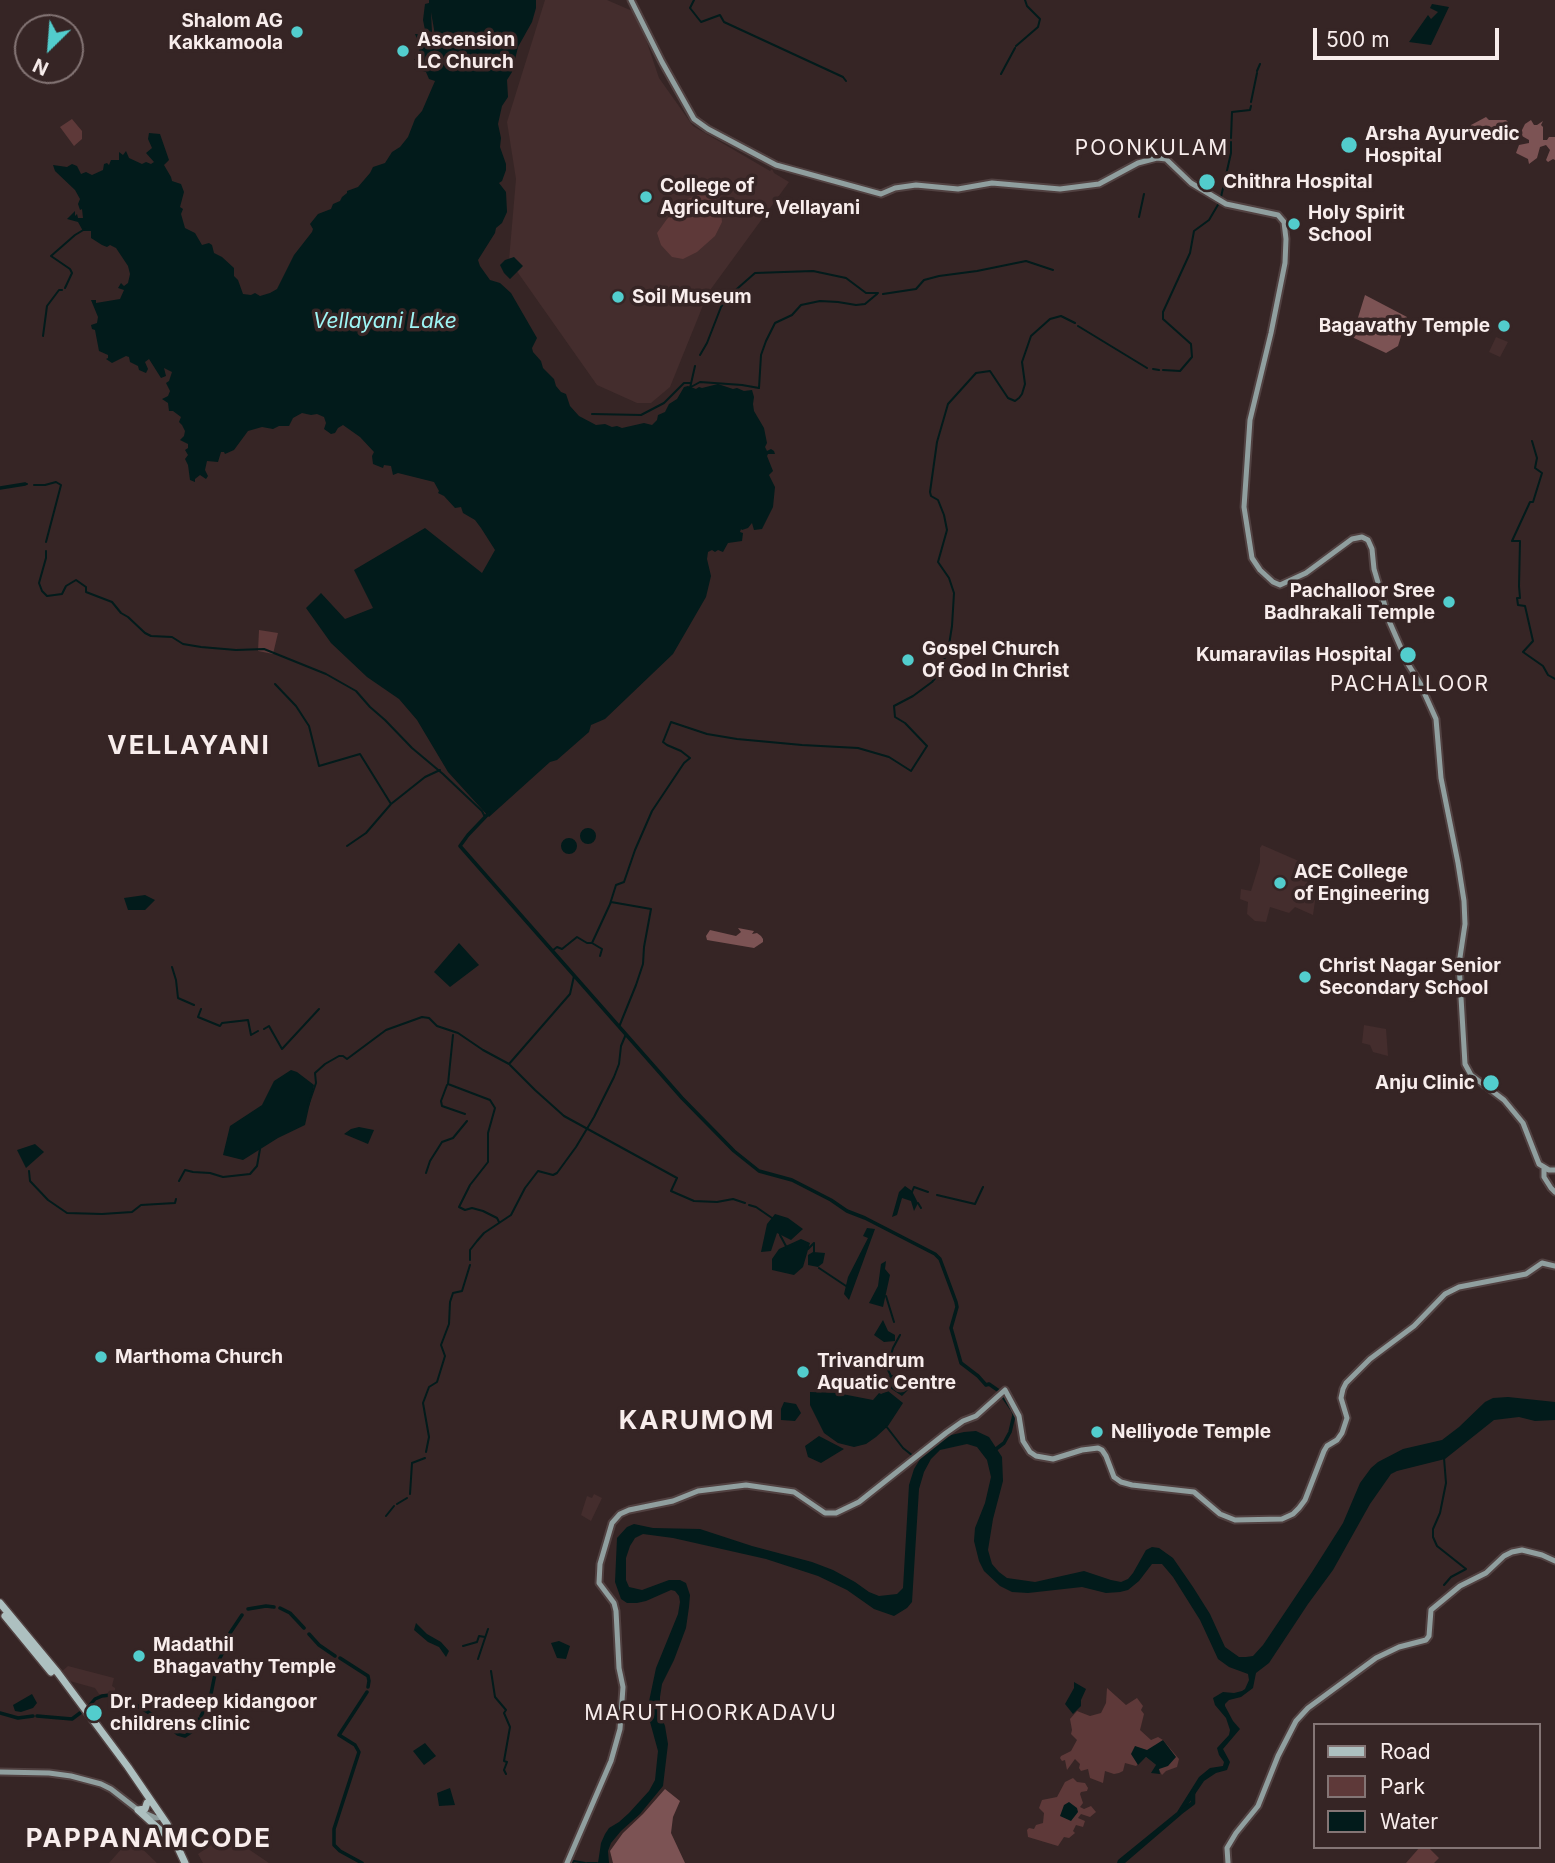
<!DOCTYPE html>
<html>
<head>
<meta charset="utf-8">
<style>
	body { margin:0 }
	#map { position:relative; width:1555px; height:1863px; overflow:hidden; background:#362525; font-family:Inter,sans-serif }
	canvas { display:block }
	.legend { position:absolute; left:1313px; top:1723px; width:228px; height:126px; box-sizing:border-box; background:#362525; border:2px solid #847575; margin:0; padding:9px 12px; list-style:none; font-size:21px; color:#f8edec }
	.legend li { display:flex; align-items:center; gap:14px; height:35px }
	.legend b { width:35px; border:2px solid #847575 }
	.north { position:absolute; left:14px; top:14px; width:70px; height:70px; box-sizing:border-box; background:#362525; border:2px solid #847575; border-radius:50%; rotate:205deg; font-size:19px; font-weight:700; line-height:28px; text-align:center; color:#f8edec }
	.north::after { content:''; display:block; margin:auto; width:24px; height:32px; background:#52cdcd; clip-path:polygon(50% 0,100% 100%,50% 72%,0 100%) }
	.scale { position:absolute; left:1313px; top:28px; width:186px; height:32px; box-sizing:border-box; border:4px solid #f8edec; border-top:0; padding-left:9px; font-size:21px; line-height:24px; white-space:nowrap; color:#f8edec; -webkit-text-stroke:5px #362525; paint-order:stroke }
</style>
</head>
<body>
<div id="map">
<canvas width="1555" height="1863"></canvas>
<ul class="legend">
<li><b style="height:9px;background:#adc0c0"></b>Road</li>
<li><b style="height:19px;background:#5e3939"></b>Park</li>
<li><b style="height:19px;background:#021b1b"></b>Water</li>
</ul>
<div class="north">N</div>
<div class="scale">500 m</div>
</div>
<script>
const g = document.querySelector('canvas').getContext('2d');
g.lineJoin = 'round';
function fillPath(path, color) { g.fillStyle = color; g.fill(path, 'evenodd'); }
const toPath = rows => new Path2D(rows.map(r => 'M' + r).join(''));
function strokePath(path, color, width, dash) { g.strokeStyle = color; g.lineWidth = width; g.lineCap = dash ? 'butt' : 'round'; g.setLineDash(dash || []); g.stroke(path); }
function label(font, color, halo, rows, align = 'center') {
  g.font = font + ' Inter,sans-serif'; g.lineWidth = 7; g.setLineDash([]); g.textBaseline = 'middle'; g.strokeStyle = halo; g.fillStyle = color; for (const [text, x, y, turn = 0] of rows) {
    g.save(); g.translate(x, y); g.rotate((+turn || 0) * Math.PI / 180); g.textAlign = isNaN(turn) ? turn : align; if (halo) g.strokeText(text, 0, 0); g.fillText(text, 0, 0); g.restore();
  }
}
const built = toPath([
	[545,0,607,0,637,13,659,78,693,126,770,171,772,169,774,173,789,182,708,293,670,387,651,403,637,403,597,385,509,260,516,179,507,122],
	[1496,337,1508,342,1500,357,1489,352],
	[1262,845,1301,862,1307,876,1308,891,1315,901,1313,915,1295,907,1289,913,1270,907,1266,922,1255,921,1247,914,1248,902,1240,899,1241,889,1251,891,1260,862,1260,848],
	[1364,1025,1386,1029,1388,1056,1373,1052,1370,1045,1362,1043],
	[594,1494,602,1498,591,1521,581,1515,587,1496,592,1498],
	[68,1666,114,1678,112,1686,115,1688,115,1694,99,1694,95,1688,66,1680,60,1673],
	[227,1834,241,1844,269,1863,203,1863,198,1854],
	[131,1838,157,1863,109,1863]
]);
const green = toPath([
	[72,119,82,131,82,139,74,146,60,127],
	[704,193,713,197,720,203,722,222,715,236,697,252,683,259,672,257,661,245,657,233,667,219,688,199],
	[259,630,278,633,273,654,258,651],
	[1107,1688,1126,1705,1137,1698,1143,1706,1141,1710,1144,1714,1140,1730,1151,1740,1158,1737,1163,1740,1179,1759,1177,1767,1166,1771,1162,1775,1156,1765,1146,1757,1136,1766,1125,1763,1123,1771,1119,1773,1114,1774,1105,1771,1103,1783,1090,1778,1088,1769,1081,1771,1079,1768,1080,1764,1075,1759,1067,1770,1065,1760,1062,1761,1060,1758,1061,1756,1071,1751,1077,1740,1071,1734,1072,1730,1070,1719,1077,1711,1090,1716,1101,1713,1106,1703],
	[1073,1778,1077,1782,1085,1783,1088,1788,1087,1791,1081,1792,1080,1794,1083,1803,1080,1807,1084,1809,1091,1806,1096,1812,1090,1817,1081,1814,1078,1818,1085,1821,1083,1827,1076,1825,1073,1831,1075,1833,1069,1838,1064,1837,1058,1846,1028,1837,1027,1830,1029,1828,1034,1829,1036,1825,1043,1823,1044,1813,1039,1808,1042,1800,1057,1797,1065,1782],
	[1420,1847,1428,1847,1439,1858,1434,1863,1406,1863]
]);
const forest = toPath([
	[1486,117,1489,120,1506,120,1508,122,1508,130,1505,133,1504,128,1499,129,1492,136,1475,134,1468,139,1471,125],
	[1531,120,1534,125,1537,125,1543,121,1541,125,1543,127,1543,140,1547,140,1549,137,1555,137,1555,160,1553,159,1548,162,1546,160,1550,150,1546,145,1540,147,1537,158,1529,164,1528,159,1516,153,1519,145,1529,143,1529,140,1522,136,1521,132,1525,124],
	[1365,295,1407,317,1398,346,1386,353,1352,337],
	[738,928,754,931,752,934,757,933,761,936,763,939,763,942,754,948,707,940,706,936,710,930,736,936,741,932],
	[665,1789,680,1801,673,1817,671,1833,685,1863,613,1863,610,1851,623,1833,643,1814]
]);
const water = toPath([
	[429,0,536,0,536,8,532,22,518,47,512,72,507,80,508,97,502,106,498,124,501,138,500,147,506,164,506,170,502,181,499,183,506,192,507,212,502,223,496,228,495,233,478,260,480,266,490,280,500,283,511,293,537,338,532,348,533,352,541,361,543,368,554,379,556,386,561,392,566,394,570,406,579,416,596,425,605,424,612,427,617,426,622,428,644,423,652,425,657,420,658,415,665,412,669,404,677,399,684,387,688,386,696,389,699,387,702,388,718,384,733,389,737,388,744,391,752,390,754,397,753,404,754,411,764,428,767,443,765,447,767,451,771,449,774,451,775,454,768,454,767,456,773,471,769,475,775,487,773,507,762,529,754,530,752,523,748,528,742,530,741,529,740,532,743,533,742,541,728,543,723,552,718,550,715,552,712,550,708,552,707,559,711,576,706,597,673,654,605,719,591,725,589,732,557,760,550,762,489,817,448,772,417,720,399,699,367,677,331,643,306,608,321,593,345,619,373,608,354,570,425,528,482,573,495,550,481,528,475,520,463,513,461,507,455,508,444,496,438,493,439,491,434,482,398,473,393,475,391,466,384,465,383,468,373,464,372,456,374,452,360,437,343,425,338,428,335,433,331,434,324,429,326,423,324,417,317,414,311,415,302,413,293,418,289,426,279,426,273,429,262,427,248,431,234,450,225,454,224,452,221,452,218,462,207,461,205,470,208,476,206,479,200,475,195,479,195,482,190,480,188,465,185,459,188,455,185,450,188,448,188,444,180,440,184,436,185,431,182,425,179,422,181,417,173,411,169,411,168,403,162,399,168,396,170,391,166,383,169,381,172,372,164,368,166,376,161,378,149,359,145,362,148,369,146,373,139,370,138,366,130,362,129,357,126,356,112,363,106,359,108,358,108,355,99,351,95,330,92,329,91,325,97,323,98,317,91,300,96,300,96,303,120,299,124,290,118,288,121,283,124,286,128,283,130,274,128,266,116,248,110,245,107,247,102,245,91,238,91,231,83,231,78,222,67,219,75,211,75,216,77,214,78,218,83,218,82,209,80,210,78,204,80,199,75,190,55,171,53,165,67,167,72,164,77,166,81,174,86,172,92,175,103,170,104,164,107,163,109,165,111,160,119,160,119,152,123,155,126,151,129,158,142,164,146,162,151,164,154,162,146,153,152,148,148,139,149,133,160,134,169,160,164,165,171,177,172,181,181,184,184,192,180,207,183,209,181,214,185,228,195,233,202,245,209,243,212,245,214,253,222,257,234,268,234,276,238,280,243,294,251,295,255,293,260,296,270,293,277,289,294,255,312,232,313,229,310,224,318,214,331,209,333,204,340,201,342,197,347,193,347,191,358,187,370,173,373,167,385,163,392,152,400,147,408,137,415,119,422,111,435,81,429,79,426,72,419,70,417,60,414,60,418,55,420,46,415,34,435,35,431,12,432,32,425,30,423,20,425,4,429,3],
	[1432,4,1449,7,1431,45,1409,42,1428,15,1431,19,1438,12,1430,8],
	[514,257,523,266,510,279,504,273,500,265,505,260],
	'580 836a8 8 0 1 1 16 0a8 8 0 1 1-16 0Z',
	'561 846a8 8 0 1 1 16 0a8 8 0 1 1-16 0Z',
	[145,895,155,900,145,910,128,910,124,898],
	[459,943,479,965,450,987,434,972],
	[291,1070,297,1072,314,1085,305,1125,278,1138,243,1160,223,1155,230,1126,262,1105,274,1081],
	[359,1127,374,1130,368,1144,344,1134,351,1129],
	[35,1144,44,1152,26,1168,17,1150],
	[905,1186,912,1191,918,1203,914,1211,911,1201,902,1198,897,1215,892,1217,899,1192],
	[775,1214,788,1218,803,1229,791,1240,777,1233,771,1251,761,1252,767,1224],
	[867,1228,875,1229,849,1300,844,1294,848,1277,868,1238,863,1236],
	[801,1239,810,1243,803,1267,794,1275,772,1270,772,1259,779,1249],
	[813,1252,825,1253,823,1263,818,1267,808,1265,808,1255],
	[886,1261,885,1269,890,1275,883,1307,869,1303,878,1286,881,1264],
	[883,1320,888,1331,895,1335,895,1341,884,1342,874,1335],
	[898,1374,910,1388,902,1396,887,1386,890,1381,888,1376],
	[888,1391,903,1403,888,1426,876,1437,866,1444,854,1447,838,1443,824,1433,810,1405,810,1392,837,1393,873,1400,879,1393,881,1394],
	[1508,1397,1555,1402,1555,1420,1535,1421,1519,1417,1494,1420,1445,1459,1397,1471,1391,1474,1370,1504,1333,1570,1308,1604,1269,1663,1256,1673,1253,1688,1241,1697,1229,1700,1225,1704,1225,1706,1233,1721,1240,1729,1223,1749,1230,1762,1227,1770,1216,1773,1204,1781,1181,1815,1125,1863,1117,1863,1118,1860,1177,1812,1199,1777,1210,1768,1223,1766,1224,1762,1219,1755,1217,1748,1229,1735,1230,1730,1226,1718,1215,1705,1213,1698,1223,1692,1234,1693,1242,1691,1245,1689,1249,1680,1248,1674,1229,1667,1218,1659,1200,1620,1173,1577,1162,1564,1152,1564,1139,1581,1128,1590,1120,1592,1106,1593,1082,1587,1028,1593,1012,1592,1000,1586,984,1571,979,1561,974,1541,975,1528,985,1503,991,1477,987,1460,977,1447,967,1444,940,1450,931,1459,924,1472,919,1489,912,1602,907,1608,894,1616,874,1609,847,1590,818,1576,766,1559,673,1538,643,1534,635,1538,630,1546,626,1558,626,1580,629,1587,642,1590,669,1580,680,1580,686,1583,690,1595,689,1607,686,1628,674,1660,662,1684,660,1697,660,1713,665,1726,668,1744,663,1786,640,1814,621,1831,611,1843,608,1851,609,1863,598,1863,601,1843,605,1834,609,1828,619,1822,629,1813,649,1791,655,1780,658,1751,647,1711,656,1668,678,1614,680,1602,679,1596,675,1591,671,1590,646,1601,637,1603,627,1603,621,1599,615,1582,617,1538,627,1527,634,1524,653,1528,700,1529,752,1546,812,1562,833,1570,855,1582,869,1592,879,1596,897,1594,903,1588,909,1485,914,1469,922,1456,936,1444,947,1436,964,1432,976,1431,989,1437,1002,1457,1003,1481,993,1519,988,1550,992,1564,999,1572,1007,1578,1035,1582,1084,1571,1111,1580,1121,1582,1128,1579,1133,1573,1146,1550,1152,1547,1159,1548,1173,1558,1193,1587,1210,1614,1225,1647,1239,1657,1246,1657,1253,1656,1263,1645,1312,1572,1343,1523,1360,1483,1371,1468,1378,1462,1403,1449,1442,1440,1459,1427,1485,1402,1493,1398],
	[784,1402,796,1404,801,1413,795,1421,781,1420,781,1409],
	[819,1436,844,1449,821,1463,808,1457,805,1446],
	[416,1623,427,1634,441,1642,449,1651,446,1657,439,1647,428,1642,414,1630],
	[559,1641,570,1646,566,1659,557,1658,551,1643],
	[1074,1682,1086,1689,1081,1700,1081,1706,1073,1714,1065,1704,1074,1688],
	[32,1694,37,1703,33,1708,21,1712,15,1711,13,1705],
	[1163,1740,1176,1757,1168,1766,1159,1769,1160,1774,1151,1773,1156,1765,1146,1757,1138,1765,1131,1754,1135,1746,1147,1750],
	[425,1743,436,1756,424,1765,413,1751],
	[450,1788,455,1805,439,1806,437,1793],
	[1069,1802,1077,1808,1078,1812,1071,1821,1060,1816,1064,1805]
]);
const stream = toPath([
	[694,0,690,8,701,22,720,15,724,22,843,77,846,81],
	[1016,46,1038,27,1040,19,1027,6,1025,0],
	[1257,71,1260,64],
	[1001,74,1015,48],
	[1251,102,1257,73],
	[1231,138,1232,112,1250,110,1251,106],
	[1221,197,1231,153,1231,142],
	[1139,217,1144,194],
	[65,288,72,273,70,269,51,256,75,235,85,229],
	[883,294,916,289,924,280,939,276,977,271,1026,261,1053,270],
	[1078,326,1147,368],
	[43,336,47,306,59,290,62,290],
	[700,355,707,343,721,307,730,295,755,273,813,271,846,278,866,293,878,293],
	[1153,369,1159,370],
	[1163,370,1180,371,1192,357,1191,344,1163,319,1163,312,1190,253,1194,231,1209,220,1219,203],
	[691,387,700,382,742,385,759,388,761,355,766,341,775,323,792,315,801,305,820,301,838,302,856,305,865,304,877,294],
	[690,388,695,366],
	[592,414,641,415,664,403,684,383,691,383],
	[1532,441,1537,458,1535,468,1542,473,1533,502,1530,502,1512,541,1520,541,1519,586,1520,598,1517,598,1518,605,1525,606,1533,641,1523,652,1543,666,1548,675,1555,679],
	[25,484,27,484],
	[34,485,45,485,56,482,61,485,46,542],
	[46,551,46,558,39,583,42,591,47,596,62,594,66,586,76,580,86,587,86,592,112,602,121,613,128,617,145,633,151,636,172,637,183,644,201,647,236,650,264,649,326,674,356,691,370,707,385,720,412,748,443,774,482,811,485,817],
	[949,645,952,626,954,593,949,578,938,562,947,530,944,515,938,500,931,496,930,492,937,442,948,404,976,373,990,371,1008,398,1015,401,1019,398,1022,394,1025,384,1022,362,1031,336,1050,319,1061,316,1075,323],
	[275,684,296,706,309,726,319,766,360,754,391,804],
	[347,846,366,833,391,804,425,777,440,770],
	[610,904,616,885,624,882,635,850,652,811,684,763,690,758,681,751,667,745,663,742,671,722,707,734,737,739,802,745,858,748,889,757,911,771,927,746,905,723,895,717,894,706,913,696,932,682,937,676,948,650],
	[552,951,557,947,562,949,577,937,587,943,592,943],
	[600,956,602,949,592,943,611,902,651,909,644,947,643,964,636,985,619,1027],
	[172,967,176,980,178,998,194,1005],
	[201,1009,198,1017,220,1026,222,1023,248,1020,251,1035,258,1031],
	[264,1029,269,1026,282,1049,319,1009],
	[453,1035,448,1084,490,1100,495,1108,488,1133,488,1162,470,1185,459,1207,465,1210,472,1208,483,1211,497,1218,499,1222],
	[510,1065,535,1090,564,1116,677,1178,671,1191,694,1201,717,1202,733,1199,745,1203],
	[447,1085,441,1101,442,1106,465,1114],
	[308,1106,316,1083,315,1073,325,1064,339,1056,343,1056,347,1059,386,1030,422,1017,429,1018,437,1026,458,1033,483,1050,509,1064,570,994,574,976],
	[29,1171,30,1181,48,1200,67,1213,102,1214,132,1212,141,1205,175,1203,176,1199],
	[426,1173,430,1161,442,1142,453,1138,467,1121],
	[179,1181,185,1170,193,1172,210,1173,223,1177,250,1174,257,1166,260,1149],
	[912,1192,914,1187,928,1192],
	[937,1195,975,1204,983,1187],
	[918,1203,921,1208],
	[749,1205,756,1207,772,1218],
	[780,1235,787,1248],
	[808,1249,814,1243,814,1253],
	[470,1260,470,1250,477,1241,484,1233,511,1215,525,1188,538,1171,553,1175,557,1173,576,1147,594,1117,614,1077,619,1064,621,1046,626,1034],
	[819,1268,846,1286],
	[886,1296,894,1322],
	[891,1376,887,1368,893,1348,900,1335],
	[886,1426,903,1448,913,1456],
	[426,1452,429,1437,423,1403,429,1387,437,1382,445,1356,441,1345,449,1324,450,1302,453,1293,462,1291,470,1265],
	[1444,1458,1446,1483,1440,1513,1433,1529,1433,1537,1437,1546,1466,1569,1451,1577,1444,1585],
	[410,1494,412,1463,425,1458],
	[397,1504,407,1498],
	[386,1516,394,1506],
	[463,1646,477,1642,479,1636,485,1637],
	[478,1659,488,1629],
	[491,1671,495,1697,506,1710,504,1713,510,1727,504,1761,507,1762,504,1770,506,1774],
	[572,1863,574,1861,585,1863],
	[587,1863,597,1863]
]);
const canal = toPath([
	[0,488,25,484],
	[489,813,468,835,460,846,682,1098,734,1151,759,1171,792,1180,831,1200,847,1211,865,1218,935,1254,940,1259,956,1302,957,1307,951,1328,961,1363,978,1376,986,1385,989,1384,999,1391,1013,1411,1014,1415,1010,1432,1004,1443,996,1449],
	[280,1608,290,1613,304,1628],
	[248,1609,266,1606,274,1607],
	[230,1633,242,1615],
	[309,1634,319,1645,335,1656],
	[340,1658,368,1676,369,1681,368,1687],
	[90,1705,95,1699,102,1696,110,1695,121,1696,151,1714],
	[0,1713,18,1718,33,1716],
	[37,1716,72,1719,80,1713],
	[155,1716,178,1734,185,1736,191,1732,199,1719],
	[201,1716,210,1699,217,1664,226,1646,227,1637],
	[362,1863,340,1851,334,1845,334,1829,359,1752,355,1745,339,1735,367,1692]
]);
const river = toPath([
	[1181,1812,1193,1803,1193,1792]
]);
const secondary = toPath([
	[631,0,662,62,694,119,708,129,776,165,881,194,895,188,916,185,958,189,992,183,1060,189,1099,184,1138,163,1157,158,1166,159,1191,183,1226,204,1278,215,1284,222,1286,239,1285,263,1271,333,1250,420,1244,507,1252,558,1260,570,1273,582,1280,585,1306,573,1352,539,1362,537,1368,540,1372,549,1374,569,1390,623,1408,664,1423,688],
	[1422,688,1436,719,1441,778,1458,863,1464,901,1465,924,1459,964,1465,1064,1471,1075,1504,1100,1523,1123,1539,1164,1549,1170,1555,1170],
	[1544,1168,1544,1177,1551,1188,1555,1192],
	[0,1772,49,1773,71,1776,101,1784,111,1789,138,1810,156,1818,162,1817],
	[567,1863,611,1761,620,1729,623,1687,619,1668,616,1611,614,1603,599,1583,600,1564,612,1523,620,1514,629,1510,673,1501,698,1491,746,1485,794,1492,825,1513,836,1513,859,1502,946,1433,963,1421,976,1416,1005,1390,1019,1416,1023,1441,1030,1452,1036,1456,1053,1459,1082,1450,1098,1448,1102,1450,1106,1456,1114,1477,1121,1482,1132,1485,1194,1492,1220,1514,1235,1520,1282,1519,1293,1514,1299,1508,1305,1500,1324,1451,1327,1446,1337,1440,1342,1433,1347,1418,1341,1398,1343,1389,1346,1383,1370,1359,1414,1326,1445,1294,1459,1287,1526,1274,1542,1263,1555,1266],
	[1228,1863,1227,1848,1236,1833,1258,1806,1278,1756,1296,1721,1308,1708,1376,1658,1399,1647,1426,1640,1429,1636,1431,1610,1460,1586,1486,1573,1504,1556,1512,1552,1522,1550,1542,1555,1555,1561]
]);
const primary = toPath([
	[0,1603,58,1673,128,1767,167,1824,185,1863],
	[5,1616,51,1672],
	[147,1803,145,1809,138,1810,170,1839]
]);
const markers = [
	[297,32,7,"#52cdcd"],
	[403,51,7,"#52cdcd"],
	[1349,145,9,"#52cdcd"],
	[1207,182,9,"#52cdcd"],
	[646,197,7,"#52cdcd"],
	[1294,224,7,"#52cdcd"],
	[618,297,7,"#52cdcd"],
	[1504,326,7,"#52cdcd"],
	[1449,602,7,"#52cdcd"],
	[1408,655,9,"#52cdcd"],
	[908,660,7,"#52cdcd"],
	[1280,883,7,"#52cdcd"],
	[1305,977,7,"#52cdcd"],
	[1491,1083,9,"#52cdcd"],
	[101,1357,7,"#52cdcd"],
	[803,1372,7,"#52cdcd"],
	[1097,1432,7,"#52cdcd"],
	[139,1656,7,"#52cdcd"],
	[94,1713,9,"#52cdcd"]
];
const poiNames = [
	["Shalom AG",283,21,"right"],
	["Kakkamoola",283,43,"right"],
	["Ascension",417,40],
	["LC Church",417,62],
	["Arsha Ayurvedic",1365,134],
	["Hospital",1365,156],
	["Chithra Hospital",1223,182],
	["College of",660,186],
	["Agriculture, Vellayani",660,208],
	["Holy Spirit",1308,213],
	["School",1308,235],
	["Soil Museum",632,297],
	["Bagavathy Temple",1490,326,"right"],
	["Pachalloor Sree",1435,591,"right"],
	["Badhrakali Temple",1435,613,"right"],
	["Gospel Church",922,649],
	["Of God In Christ",922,671],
	["Kumaravilas Hospital",1392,655,"right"],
	["ACE College",1294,872],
	["of Engineering",1294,894],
	["Christ Nagar Senior",1319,966],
	["Secondary School",1319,988],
	["Anju Clinic",1475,1083,"right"],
	["Marthoma Church",115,1357],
	["Trivandrum",817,1361],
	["Aquatic Centre",817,1383],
	["Nelliyode Temple",1111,1432],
	["Madathil",153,1645],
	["Bhagavathy Temple",153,1667],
	["Dr. Pradeep kidangoor",110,1702],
	["childrens clinic",110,1724]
];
const neighbourhoodNames = [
	["POONKULAM",1152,149],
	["PACHALLOOR",1410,685],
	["MARUTHOORKADAVU",711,1714]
];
const waterNames = [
	["Vellayani Lake",385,322]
];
const districtNames = [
	["VELLAYANI",189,746],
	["KARUMOM",697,1421],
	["PAPPANAMCODE",149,1839]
];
fillPath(built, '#442d2d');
fillPath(green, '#5e3939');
fillPath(forest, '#7c5354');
fillPath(water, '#021b1b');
strokePath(stream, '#021b1b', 2);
strokePath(canal, '#021b1b', 3.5);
strokePath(river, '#021b1b', 4.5);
strokePath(secondary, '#514141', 9);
strokePath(primary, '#514141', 10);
strokePath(secondary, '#909f9f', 5);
strokePath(primary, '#adc0c0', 7);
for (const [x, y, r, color] of markers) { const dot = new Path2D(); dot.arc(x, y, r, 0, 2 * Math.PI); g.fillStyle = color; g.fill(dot); strokePath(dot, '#362525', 2.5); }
label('bold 19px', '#f8edec', '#362525', poiNames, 'left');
g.letterSpacing = '2px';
label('21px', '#f8edec', '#362525', neighbourhoodNames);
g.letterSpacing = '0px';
label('italic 21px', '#9ef5f5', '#362525', waterNames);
g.letterSpacing = '2px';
label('bold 26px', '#f8edec', '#362525', districtNames);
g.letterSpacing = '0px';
</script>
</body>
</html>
